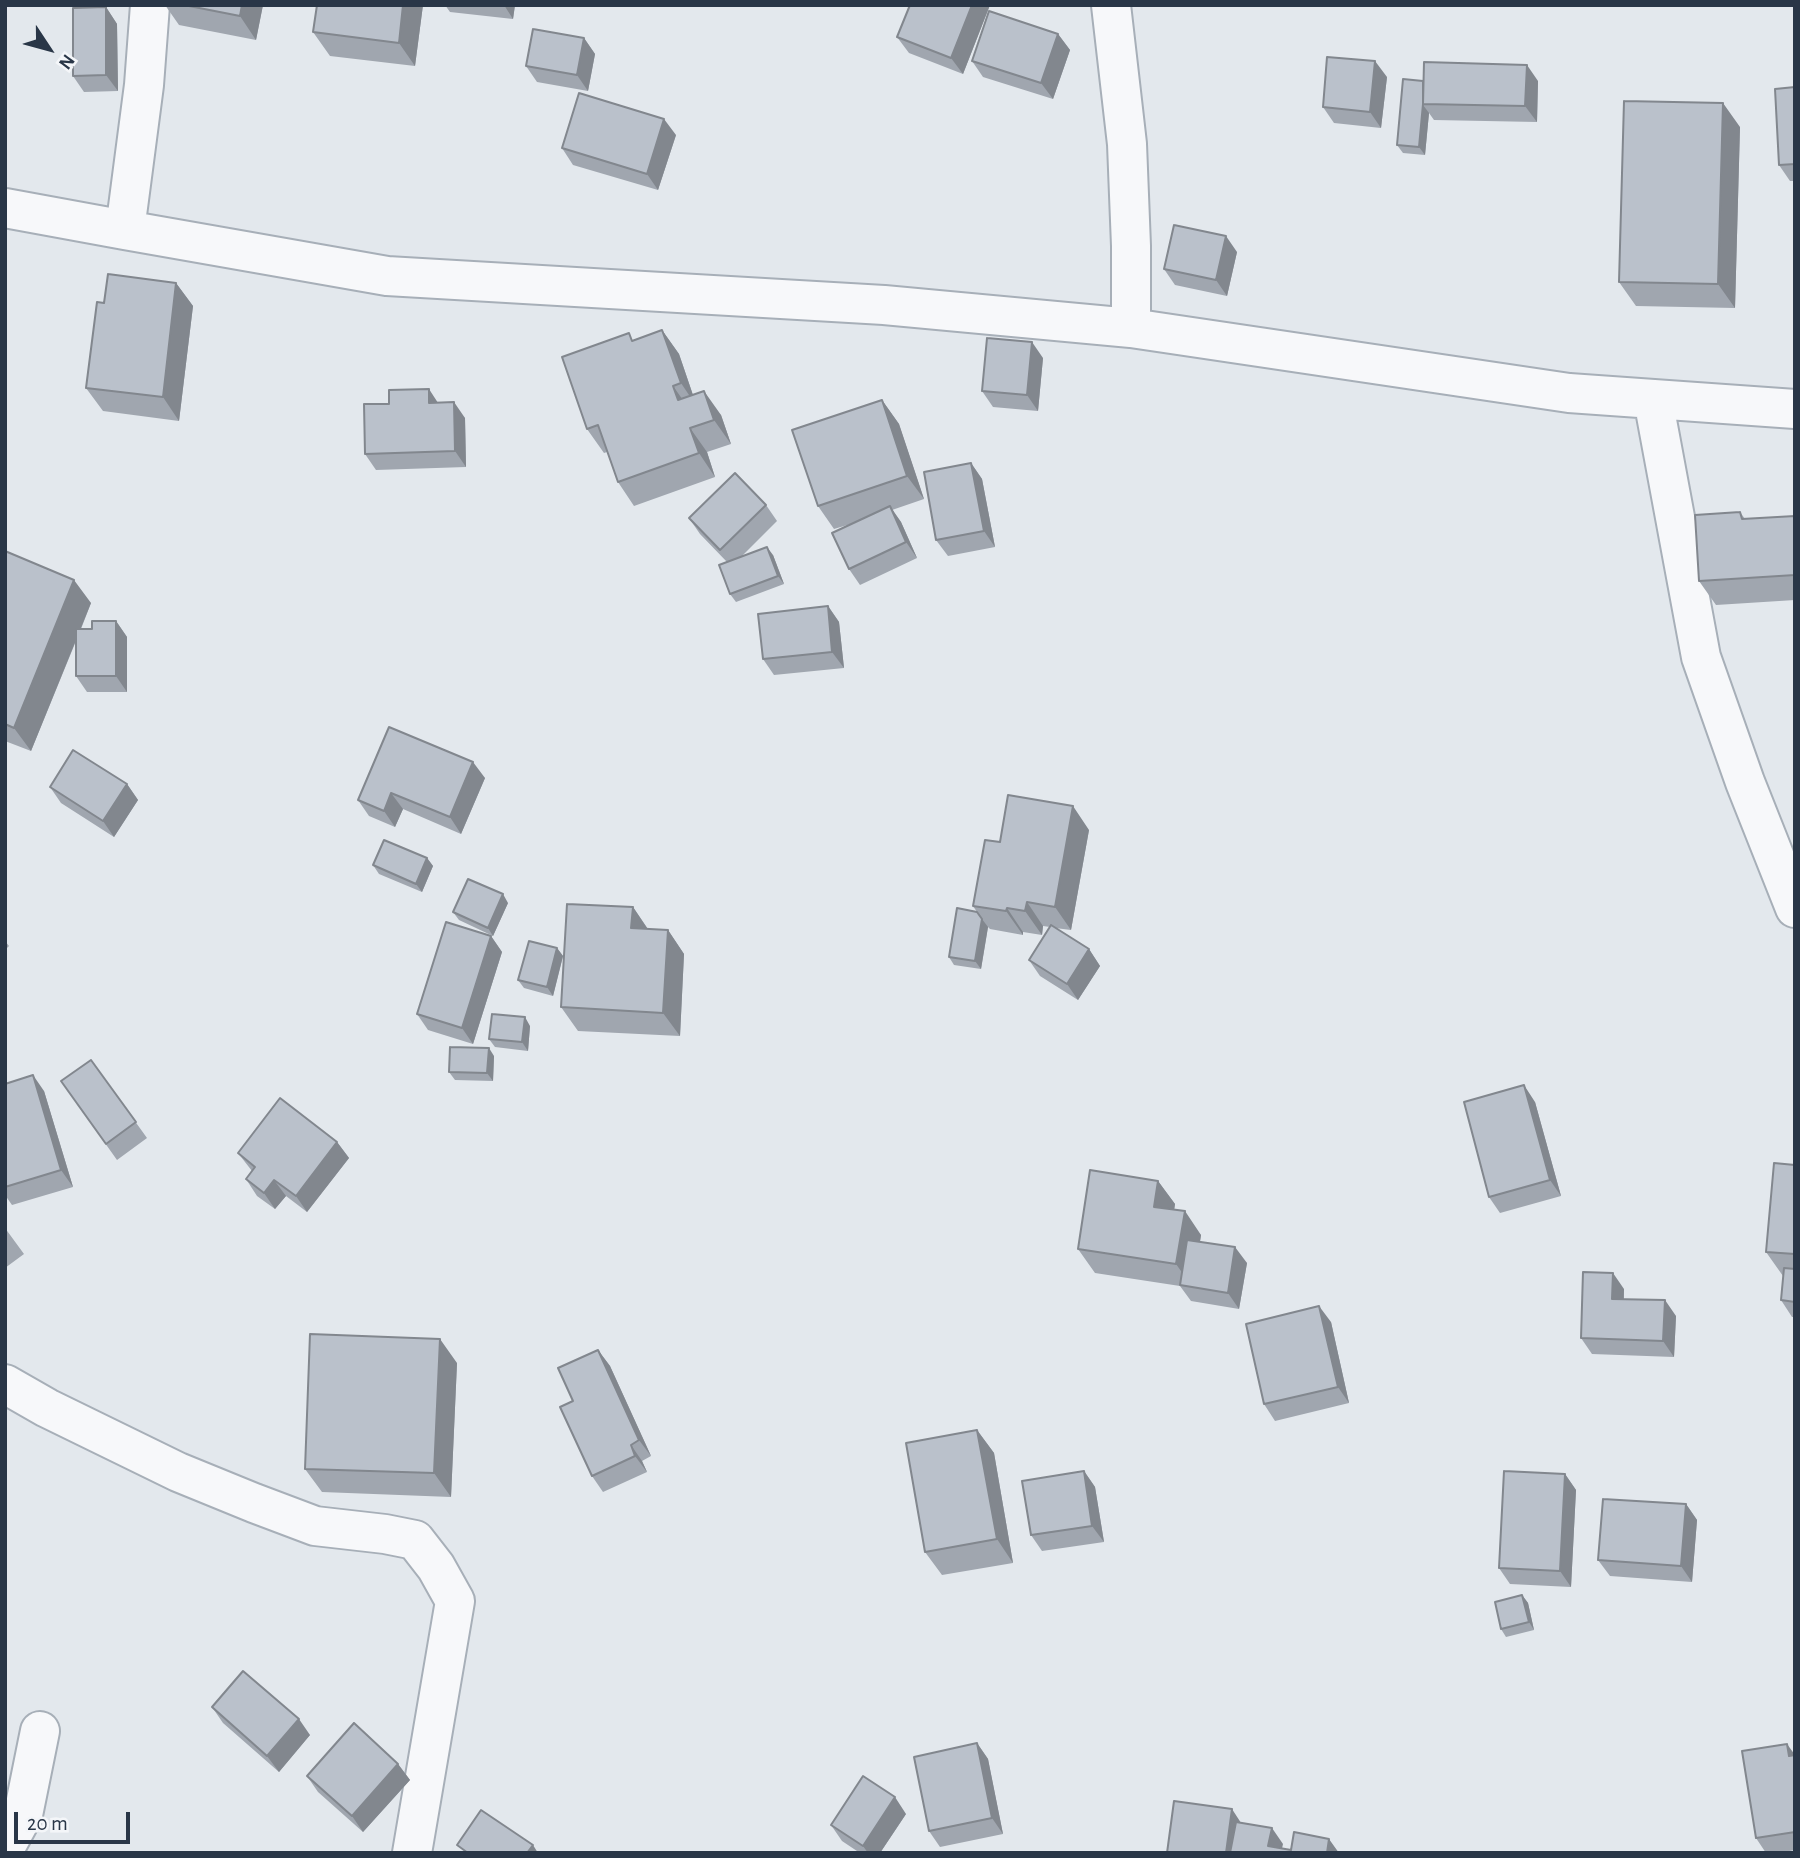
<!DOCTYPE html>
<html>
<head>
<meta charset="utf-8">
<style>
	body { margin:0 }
	#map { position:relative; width:1800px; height:1858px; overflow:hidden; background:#e3e8ed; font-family:"Alegreya Sans",sans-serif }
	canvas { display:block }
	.frame { position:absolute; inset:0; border:7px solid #293647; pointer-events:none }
	.north { position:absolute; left:14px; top:14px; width:70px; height:70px; -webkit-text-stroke:5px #f4f6f9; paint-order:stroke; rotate:126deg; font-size:19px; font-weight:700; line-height:28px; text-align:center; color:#293647 }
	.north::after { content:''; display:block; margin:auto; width:24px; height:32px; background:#293647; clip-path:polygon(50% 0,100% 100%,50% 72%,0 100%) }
	.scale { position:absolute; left:14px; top:1812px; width:116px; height:32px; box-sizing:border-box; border:4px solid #293647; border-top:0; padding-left:9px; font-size:21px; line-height:24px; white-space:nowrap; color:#293647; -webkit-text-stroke:5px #f4f6f9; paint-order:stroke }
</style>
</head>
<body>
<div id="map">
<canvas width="1800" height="1858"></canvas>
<div class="frame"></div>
<div class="north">N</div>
<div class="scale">20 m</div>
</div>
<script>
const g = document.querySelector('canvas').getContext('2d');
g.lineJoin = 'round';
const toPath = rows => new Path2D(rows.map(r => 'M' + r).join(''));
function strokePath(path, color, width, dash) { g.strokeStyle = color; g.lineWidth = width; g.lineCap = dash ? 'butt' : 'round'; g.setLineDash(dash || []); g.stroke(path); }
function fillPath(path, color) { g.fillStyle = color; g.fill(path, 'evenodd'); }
const minor = toPath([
	[1111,5,1127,144,1131,246,1131,328],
	[5,208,125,230,387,276,884,305,1131,328,1569,393,1795,409],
	[125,230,144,85,150,5],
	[1653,399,1701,657,1745,782,1795,908],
	[5,1384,47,1408,178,1472,254,1503,315,1526,385,1534,415,1540,436,1567,455,1601,412,1853],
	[5,1848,23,1815,40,1731]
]);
const wall = toPath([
	[165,5,263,5,256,40,179,25],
	[423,5,415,66,330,56,313,32],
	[445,5,515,5,513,19,450,12],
	[910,5,990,5,963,74,909,53,897,37],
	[106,7,117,24,118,91,84,92,73,76],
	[1058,34,1070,50,1053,99,983,77,972,61],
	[584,38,595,54,588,91,537,82,526,66],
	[1387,77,1381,128,1334,123,1323,107],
	[1423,81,1538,81,1537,122,1434,120,1429,113,1425,155,1403,153,1397,145],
	[1795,87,1795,181,1790,181,1779,165],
	[1740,127,1735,308,1636,306,1619,282],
	[676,135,658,190,573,165,562,148],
	[1237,252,1227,296,1175,285,1164,269],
	[176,283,193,306,179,421,103,411,86,388,104,303],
	[662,330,679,354,693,395,721,415,731,444,707,452,715,477,634,506,618,482,607,452,604,453,587,429,634,340],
	[1043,358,1038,411,993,407,982,391],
	[882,400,899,424,924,499,892,510,901,522,917,558,860,585,849,569,854,523,834,529,818,506],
	[438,403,465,418,466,467,376,470,365,454],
	[971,463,982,479,995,547,948,556,936,540],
	[766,505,777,521,741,557,773,555,784,584,736,602,730,594,727,562,700,534,689,518],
	[1740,512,1745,519,1795,516,1795,600,1716,605,1699,581],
	[5,551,91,603,81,629,92,629,116,621,127,637,127,692,87,692,76,676,76,641,31,751,5,741],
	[828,606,839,622,844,668,774,675,763,659],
	[389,727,485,778,461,834,403,809,395,827,369,816,358,800],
	[127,784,138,800,114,837,61,803,50,787],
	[1089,830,1071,930,1055,928,1089,949,1100,966,1078,1000,1040,976,1029,960,1050,927,1043,926,1042,935,1023,932,1023,935,990,929,988,927,981,969,954,965,949,957,977,912,973,906,1000,842],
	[427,858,433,866,422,892,379,874,373,865],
	[508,903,493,936,459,920,453,912],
	[633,907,648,929,668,930,684,954,680,1036,578,1031,561,1007],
	[491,936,502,952,473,1044,428,1030,417,1014],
	[5,941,9,946,5,950],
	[557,948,563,956,553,996,524,988,518,980],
	[530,1026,528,1051,495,1047,489,1039],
	[494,1056,493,1081,455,1080,449,1072],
	[91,1060,147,1138,117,1160,61,1081],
	[5,1084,44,1091,73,1187,12,1205,5,1195],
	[1535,1102,1561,1196,1500,1213,1489,1197],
	[337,1142,349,1158,307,1212,286,1196,275,1209,257,1196,246,1179,252,1171,238,1153],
	[1795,1165,1795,1317,1792,1317,1781,1300,1783,1276,1766,1252],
	[1158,1181,1175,1204,1174,1210,1201,1235,1200,1241,1247,1263,1239,1309,1191,1301,1180,1286,1095,1273,1078,1249],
	[5,1228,24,1254,5,1268],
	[1624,1289,1624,1299,1676,1316,1674,1357,1592,1354,1581,1338],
	[1331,1322,1349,1403,1275,1421,1264,1404],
	[598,1350,610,1366,651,1456,642,1461,647,1472,603,1492,592,1476,573,1401],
	[457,1363,451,1497,322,1492,305,1469],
	[977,1430,994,1453,1013,1563,942,1575,925,1552],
	[1084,1471,1095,1487,1104,1542,1042,1551,1031,1535],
	[1565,1474,1576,1490,1571,1587,1510,1584,1499,1568],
	[1686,1504,1697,1520,1692,1582,1610,1576,1598,1560],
	[1522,1595,1528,1603,1534,1630,1506,1637,1501,1629],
	[212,1707,310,1735,279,1772,223,1723],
	[977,1743,988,1759,1003,1834,940,1847,929,1831],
	[1795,1755,1795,1850,1778,1853,1766,1853,1756,1838],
	[398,1764,410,1780,363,1832,318,1792,307,1776],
	[906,1814,880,1853,860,1853,842,1841,831,1825]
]);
const shadedWall = toPath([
	[242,5,263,5,256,40,240,16],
	[403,5,423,5,415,66,399,43],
	[504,5,515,5,513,19],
	[972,5,990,5,963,74,951,58],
	[106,7,117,24,118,91,106,75],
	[1058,34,1070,50,1053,99,1041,83],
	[584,38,595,54,588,91,577,75],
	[1375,61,1387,77,1381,128,1370,112],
	[1527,65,1538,81,1537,122,1525,106],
	[1723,103,1740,127,1735,308,1718,284],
	[1423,105,1429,113,1425,155,1419,147],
	[664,119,676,135,658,190,647,174],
	[1226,236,1237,252,1227,296,1216,280],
	[176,283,193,306,179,421,163,397],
	[662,330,679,354,697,407,681,383],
	[1032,342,1043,358,1038,411,1027,395],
	[673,386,690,410,678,400],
	[429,389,440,406,429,403],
	[704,391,721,415,731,444,714,420],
	[882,400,899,424,924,499,907,476],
	[454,402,465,418,466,467,455,451],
	[690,428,707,452,715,477,699,453],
	[971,463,982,479,995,547,984,531],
	[890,506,901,522,917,558,906,542],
	[767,547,773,555,784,584,778,576],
	[74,580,91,603,31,751,14,728],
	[828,606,839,622,844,668,832,652],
	[116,621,127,637,127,692,116,676],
	[473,762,485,778,461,834,450,817],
	[127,784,138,800,114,837,103,821],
	[391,793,403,809,395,827,384,811],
	[1073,806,1089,830,1071,930,1055,907],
	[427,858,433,866,422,892,416,884],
	[503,894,508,903,493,936,488,928],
	[1027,902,1043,926,1042,935,1025,911],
	[633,907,649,931,631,928],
	[1007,908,1023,932,1023,935,1006,911],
	[982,919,988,927,981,969,975,961],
	[668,930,684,954,680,1036,663,1013],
	[491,936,502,952,473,1044,462,1028],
	[557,948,563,956,553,996,547,987],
	[1089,949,1100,966,1078,1000,1067,984],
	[525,1017,530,1026,528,1051,522,1042],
	[489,1048,494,1056,493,1081,487,1073],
	[33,1075,44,1091,73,1187,61,1170],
	[1524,1085,1535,1102,1561,1196,1550,1180],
	[337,1142,349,1158,307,1212,296,1196],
	[274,1180,286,1196,275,1209,264,1193],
	[1158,1181,1175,1204,1171,1231,1154,1207],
	[1185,1211,1201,1235,1193,1288,1176,1264],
	[1235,1247,1247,1263,1239,1309,1228,1293],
	[1613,1273,1624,1289,1623,1315,1612,1299],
	[1665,1300,1676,1316,1674,1357,1663,1341],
	[1319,1306,1331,1322,1349,1403,1338,1387],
	[440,1339,457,1363,451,1497,434,1473],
	[598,1350,610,1366,651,1456,639,1440],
	[977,1430,994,1453,1013,1563,997,1539],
	[631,1445,642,1461,647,1472,635,1456],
	[1084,1471,1095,1487,1104,1542,1092,1526],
	[1565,1474,1576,1490,1571,1587,1560,1571],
	[1686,1504,1697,1520,1692,1582,1681,1566],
	[1522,1595,1528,1603,1534,1630,1529,1622],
	[299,1719,310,1735,279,1772,267,1756],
	[977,1743,988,1759,1003,1834,992,1818],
	[1787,1744,1795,1755,1795,1764,1789,1756],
	[398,1764,410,1780,363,1832,352,1816],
	[895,1797,906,1814,880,1853,868,1853,863,1846],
	[1232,1809,1243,1826,1239,1853,1226,1853],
	[1272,1828,1283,1844,1281,1853,1268,1846],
	[1329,1839,1339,1853,1327,1853],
	[533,1845,538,1853,527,1853]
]);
const building = toPath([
	[184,5,242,5,240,16,184,5],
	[317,5,403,5,399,43,313,32,317,5],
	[910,5,972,5,951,58,897,37,910,5],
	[106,7,106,75,73,76,73,8,106,7],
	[989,11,1058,34,1041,83,972,61,989,11],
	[533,29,584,38,577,75,526,66,533,29],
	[1327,57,1375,61,1370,112,1323,107,1327,57],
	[1424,62,1527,65,1525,106,1423,104,1424,62],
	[1403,79,1423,81,1423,104,1419,147,1397,145,1403,79],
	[1795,87,1795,164,1779,165,1775,89,1795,87],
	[579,93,664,119,647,174,562,148,579,93],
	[1624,101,1723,103,1718,284,1619,282,1624,101],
	[1174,225,1226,236,1216,280,1164,269,1174,225],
	[108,274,176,283,163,397,86,388,97,302,104,303,108,274],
	[662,330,681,383,673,386,678,400,704,391,714,420,690,428,699,453,618,482,598,425,587,429,562,357,629,333,632,341,662,330],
	[987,338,1032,342,1027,395,982,391,987,338],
	[429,389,429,403,454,402,455,451,365,454,364,404,389,404,389,390,429,389],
	[882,400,907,476,818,506,792,430,882,400],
	[971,463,984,531,936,540,924,472,971,463],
	[735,473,766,505,720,550,689,518,735,473],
	[890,506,906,542,849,569,832,533,890,506],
	[1740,512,1742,519,1795,516,1795,575,1699,581,1695,515,1740,512],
	[767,547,778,576,730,594,719,565,767,547],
	[5,551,74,580,14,728,5,724,5,551],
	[828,606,832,652,763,659,758,614,828,606],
	[92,621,116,621,116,676,76,676,76,629,92,629,92,621],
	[389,727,473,762,450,817,391,793,384,811,358,800,389,727],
	[73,750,127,784,103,821,50,787,73,750],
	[1008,795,1073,806,1055,907,1027,902,1025,911,1007,908,1006,911,973,906,985,840,1000,842,1008,795],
	[384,840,427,858,416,884,373,865,384,840],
	[468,879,503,894,488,928,453,912,468,879],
	[567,904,633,907,631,928,668,930,663,1013,561,1007,567,904],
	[957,908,977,912,982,919,975,961,949,957,957,908],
	[446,922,491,936,462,1028,417,1014,446,922],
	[1051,925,1089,949,1067,984,1029,960,1051,925],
	[529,941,557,948,547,987,518,980,529,941],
	[492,1014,525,1017,522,1042,489,1039,492,1014],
	[450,1047,489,1048,487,1073,449,1072,450,1047],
	[91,1060,136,1122,106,1144,61,1081,91,1060],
	[33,1075,61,1170,5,1187,5,1084,33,1075],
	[1524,1085,1550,1180,1489,1197,1464,1102,1524,1085],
	[280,1098,337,1142,296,1196,274,1180,264,1193,246,1179,255,1167,238,1153,280,1098],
	[1774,1163,1795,1165,1795,1254,1766,1252,1774,1163],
	[1090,1170,1158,1181,1154,1207,1185,1211,1176,1264,1078,1249,1090,1170],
	[1187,1240,1235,1247,1228,1293,1180,1285,1187,1240],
	[1784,1268,1795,1269,1795,1302,1781,1300,1784,1268],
	[1583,1272,1613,1273,1612,1299,1665,1300,1663,1341,1581,1338,1583,1272],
	[1319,1306,1338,1387,1264,1404,1246,1324,1319,1306],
	[310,1334,440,1339,434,1473,305,1469,310,1334],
	[598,1350,639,1440,631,1445,635,1456,592,1476,560,1407,573,1401,558,1368,598,1350],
	[977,1430,997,1539,925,1552,906,1443,977,1430],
	[1084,1471,1092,1526,1031,1535,1022,1481,1084,1471],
	[1504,1471,1565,1474,1560,1571,1499,1568,1504,1471],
	[1603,1499,1686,1504,1681,1566,1598,1560,1603,1499],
	[1522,1595,1529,1622,1501,1629,1495,1602,1522,1595],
	[243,1671,299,1719,267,1756,212,1707,243,1671],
	[354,1723,398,1764,352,1816,307,1776,354,1723],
	[977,1743,992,1818,929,1831,914,1757,977,1743],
	[1787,1744,1789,1756,1795,1755,1795,1832,1756,1838,1742,1751,1787,1744],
	[863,1776,895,1797,863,1846,831,1825,863,1776],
	[1174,1801,1232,1809,1226,1853,1167,1853,1174,1801],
	[481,1810,533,1845,527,1853,468,1853,457,1845,481,1810],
	[1236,1822,1272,1828,1268,1846,1291,1850,1294,1832,1329,1839,1327,1853,1230,1853,1236,1822]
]);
strokePath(minor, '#a7afb8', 42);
strokePath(minor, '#f7f8fa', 38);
fillPath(wall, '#a0a6af');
fillPath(shadedWall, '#82878e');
fillPath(building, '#bac1cb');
strokePath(building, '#82878e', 2);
</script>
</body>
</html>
